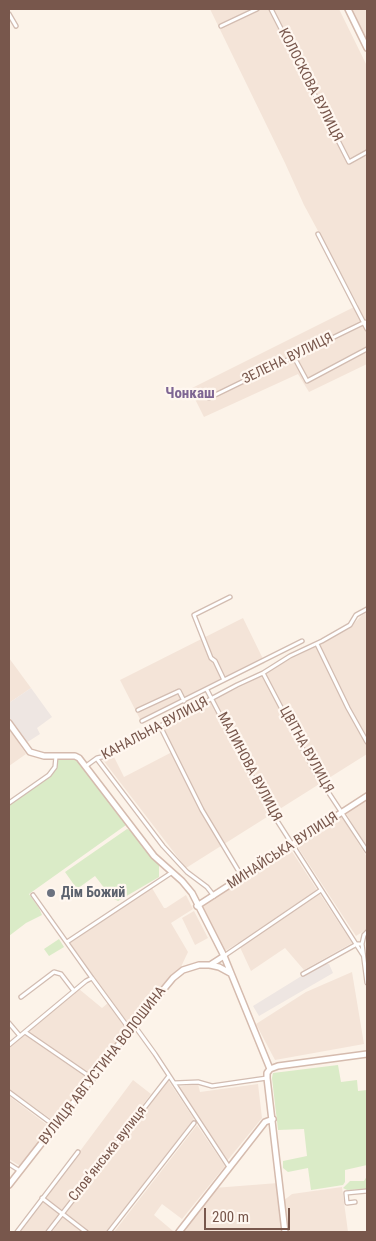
<!DOCTYPE html>
<html>
<head>
<meta charset="utf-8">
<style>
	body { margin:0 }
	#map { position:relative; width:376px; height:1241px; overflow:hidden; background:#fcf3e9; font-family:"Roboto Condensed",sans-serif }
	canvas { display:block }
	.frame { position:absolute; inset:0; border:10px solid #78574c; pointer-events:none }
	.scale { position:absolute; left:204px; top:1208px; width:86px; height:22px; box-sizing:border-box; border:2px solid #78574c; border-top:0; padding-left:6px; font-size:15px; line-height:18px; white-space:nowrap; color:#78574c; -webkit-text-stroke:4px #fff7f0; paint-order:stroke }
</style>
</head>
<body>
<div id="map">
<canvas width="376" height="1241"></canvas>
<div class="frame"></div>
<div class="scale">200 m</div>
</div>
<script>
const g = document.querySelector('canvas').getContext('2d');
g.lineJoin = 'round';
function fillPath(path, color) { g.fillStyle = color; g.fill(path, 'evenodd'); }
const toPath = rows => new Path2D(rows.map(r => 'M' + r).join(''));
function strokePath(path, color, width, dash) { g.strokeStyle = color; g.lineWidth = width; g.lineCap = dash ? 'butt' : 'round'; g.setLineDash(dash || []); g.stroke(path); }
function label(font, color, halo, rows, align = 'center') {
  g.font = font + ' "Roboto Condensed",sans-serif'; g.lineWidth = 4.5; g.setLineDash([]); g.textBaseline = 'middle'; g.strokeStyle = halo; g.fillStyle = color; for (const [text, x, y, turn = 0] of rows) {
    g.save(); g.translate(x, y); g.rotate((+turn || 0) * Math.PI / 180); g.textAlign = isNaN(turn) ? turn : align; if (halo) g.strokeText(text, 0, 0); g.fillText(text, 0, 0); g.restore();
  }
}
const residential = toPath([
	[210,9,339,9,367,66,367,364,309,392,298,374,204,417,190,389,358,305,304,205,285,163],
	[351,9,367,9,367,40],
	[367,612,367,754,186,868,103,760,113,755,124,777,174,751,163,727,211,701,266,674,282,663,313,648,351,627,361,616],
	[243,618,265,663,142,723,120,680],
	[9,658,31,688,9,703],
	[9,728,26,754,9,766],
	[367,798,367,847,345,812],
	[342,817,367,857,367,929,356,936,297,846],
	[291,850,352,943,304,970,285,948,251,971,238,943,225,951,200,907],
	[152,888,164,908,166,908,186,895,193,909,171,923,188,952,180,969,164,983,131,1025,128,1025,70,943],
	[194,911,208,938,195,945,182,918],
	[352,972,364,1044,275,1060,256,1024,306,992],
	[79,989,102,1008,108,1003,125,1025,125,1030,55,1122,9,1089,9,1046],
	[133,1080,151,1094,62,1211,45,1198],
	[168,1080,194,1119,106,1232,89,1232,65,1213],
	[198,1084,200,1092,258,1084,262,1118,227,1161,177,1087],
	[9,1096,50,1127,20,1166,9,1159],
	[197,1125,225,1166,182,1219,162,1204,154,1215,173,1231,172,1232,114,1232],
	[278,1183,283,1232,180,1232,214,1188],
	[342,1187,348,1232,287,1232,283,1201,292,1194],
	[42,1200,60,1214,46,1232,18,1232],
	[63,1217,83,1232,52,1232]
]);
const industrial = toPath([
	[31,688,52,717,37,728,40,734,26,743,9,717,9,703],
	[321,964,329,964,333,973,259,1016,253,1006]
]);
const green = toPath([
	[60,758,73,758,77,759,126,825,29,894,39,908,42,915,26,923,9,936,9,804,42,782,53,771,58,760],
	[127,829,130,830,159,865,159,877,118,901,112,898,95,876,77,889,65,872],
	[59,939,64,947,49,956,44,949],
	[338,1065,341,1082,357,1080,358,1091,367,1090,367,1165,345,1170,345,1182,343,1185,311,1190,308,1168,288,1172,283,1168,283,1161,307,1156,304,1129,278,1130,272,1078,273,1073],
	[367,1176,367,1189,347,1190,343,1188,350,1181,364,1181]
]);
const street = toPath([
	[271,9,349,162,367,152],
	[9,14,16,26],
	[221,26,257,9],
	[318,234,367,329],
	[294,357,307,381,367,349],
	[209,398,365,322,367,323],
	[317,644,348,708,367,742],
	[263,673,315,772,367,851],
	[224,680,215,661,211,658,194,615,230,597],
	[207,690,267,805,363,955],
	[138,710,179,691,184,701],
	[142,721,302,641],
	[160,726,202,810,238,870],
	[97,759,163,846,187,872,207,887,214,896],
	[86,766,97,758,106,756,139,735,160,726,237,685,263,673,290,656,322,641,350,625,356,615,367,609],
	[9,803,49,775,55,767,56,756],
	[33,895,92,978],
	[367,932,364,935,362,944,367,983],
	[67,942,171,873],
	[224,956,321,890],
	[303,974,357,944,362,944],
	[21,997,54,972,61,974,74,991],
	[9,1023,20,1036],
	[134,1025,155,1054,229,1167],
	[25,1032,92,1078],
	[9,1045,86,981,92,978,130,1030],
	[174,1083,198,1082,212,1086,267,1078],
	[9,1092,55,1126],
	[9,1164,20,1171],
	[42,1198,86,1232],
	[355,1202,347,1203,346,1193,367,1191],
	[17,1232,78,1152],
	[48,1232,169,1076],
	[109,1232,194,1123]
]);
const secondary = toPath([
	[348,9,367,48],
	[9,723,30,752,44,756,75,756,79,758,154,856,182,881,192,893,224,956,270,1069],
	[197,906,367,796],
	[210,965,224,956],
	[270,1069,267,1073,267,1078,285,1232],
	[270,1069,278,1066,367,1054],
	[9,1185,134,1025,173,978,183,970,199,965,210,965,219,967,230,973],
	[179,1232,265,1122,273,1119]
]);
const markers = [
	[51,893,5,"#6b7280"]
];
const streetNames = [
	["КОЛОСКОВА ВУЛИЦЯ",310,85,63],
	["ЗЕЛЕНА ВУЛИЦЯ",288,359,-26],
	["КАНАЛЬНА ВУЛИЦЯ",155,729,-28],
	["ЦВІТНА ВУЛИЦЯ",306,750,61],
	["МАЛИНОВА ВУЛИЦЯ",249,767,62],
	["МИНАЙСЬКА ВУЛИЦЯ",283,851,-33],
	["ВУЛИЦЯ АВГУСТИНА ВОЛОШИНА",103,1066,-52],
	["Словʼянська вулиця",108,1154,-52]
];
const worshipNames = [
	["Дім Божий",61,893]
];
const neighbourhoodNames = [
	["Чонкаш",190,394]
];
fillPath(residential, '#f4e4d8');
fillPath(industrial, '#eee6e2');
fillPath(green, '#daebc7');
strokePath(street, '#d2bcb1', 5.5);
strokePath(secondary, '#d5bbae', 8);
strokePath(street, '#fff', 3);
strokePath(secondary, '#fff', 5);
for (const [x, y, r, color] of markers) { const dot = new Path2D(); dot.arc(x, y, r, 0, 2 * Math.PI); g.fillStyle = color; g.fill(dot); strokePath(dot, '#fff7f0', 2); }
label('14px', '#78574c', '#fff7f0', streetNames);
label('bold 14px', '#5b616d', '#fff7f0', worshipNames, 'left');
label('bold 15px', '#7e6593', '#fff7f0', neighbourhoodNames);
</script>
</body>
</html>
